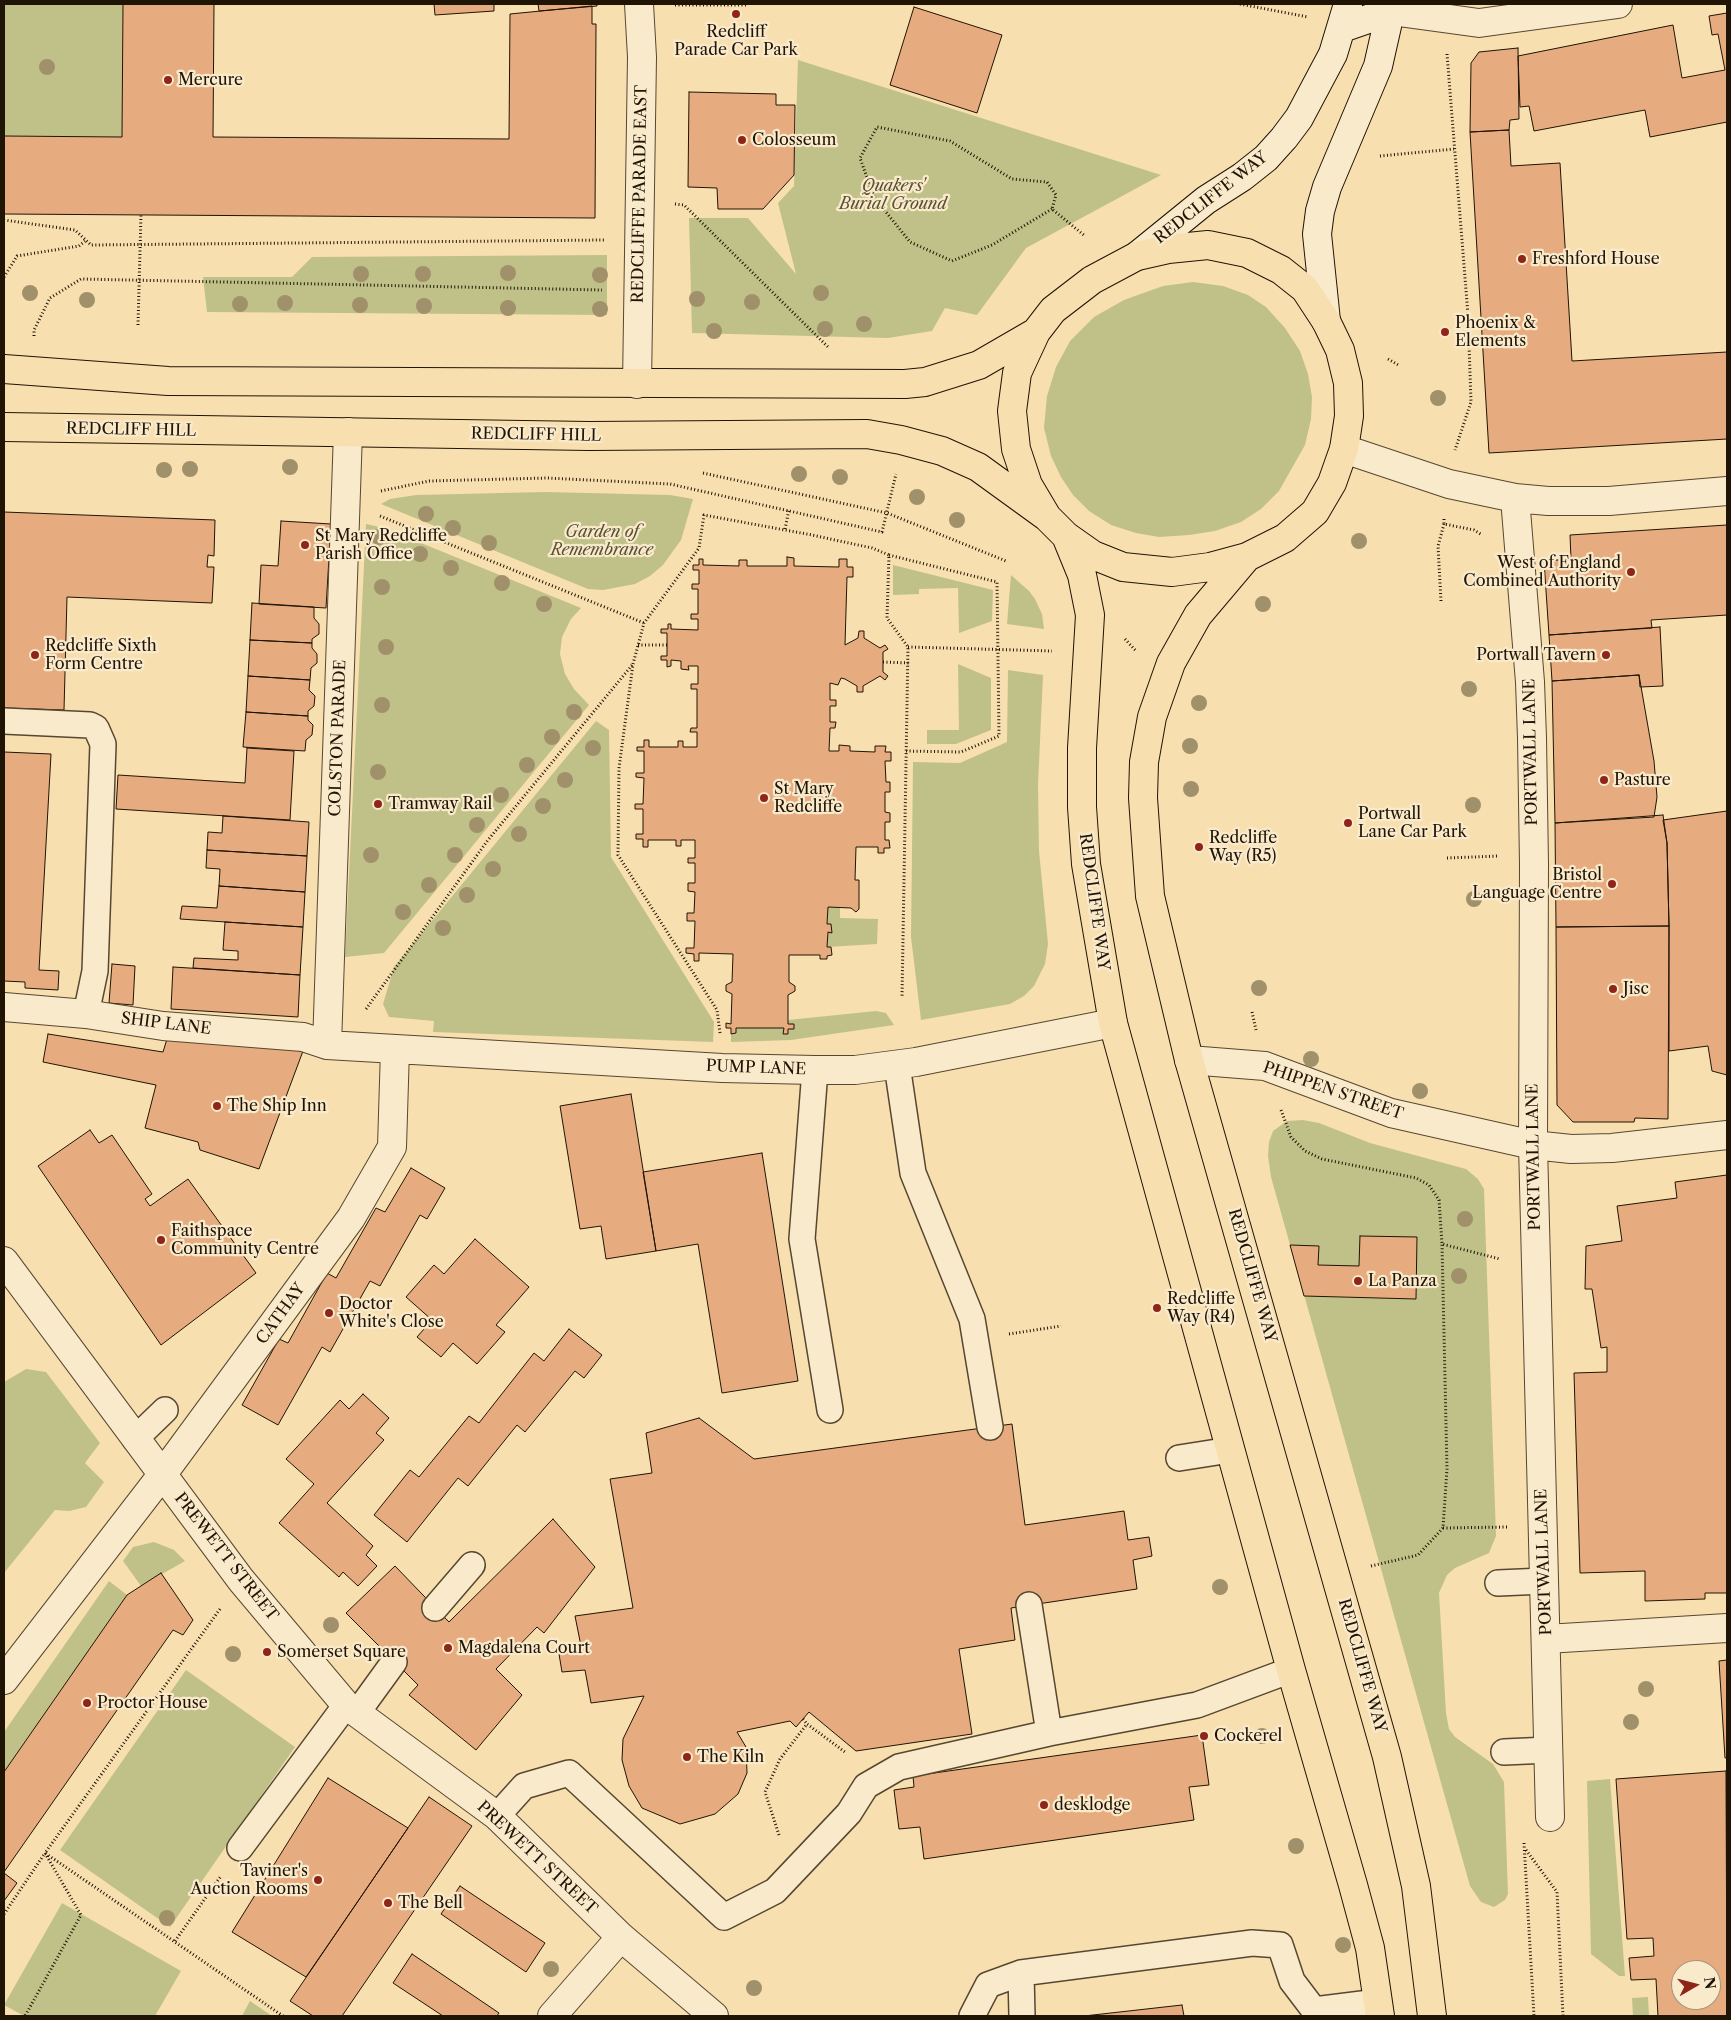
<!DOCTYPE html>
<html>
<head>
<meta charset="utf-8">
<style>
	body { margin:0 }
	#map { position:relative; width:1731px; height:2020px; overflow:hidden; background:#f8dfb0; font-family:"Libre Caslon Text",serif }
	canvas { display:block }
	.frame { position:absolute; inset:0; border:5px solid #201405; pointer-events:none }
	.north { position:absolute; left:1671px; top:1960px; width:50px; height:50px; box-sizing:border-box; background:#faeacc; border:1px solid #a3947c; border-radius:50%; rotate:82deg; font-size:14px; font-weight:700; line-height:20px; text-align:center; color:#201405 }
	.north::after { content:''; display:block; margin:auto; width:18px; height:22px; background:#8f2418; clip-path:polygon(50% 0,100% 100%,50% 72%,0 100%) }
</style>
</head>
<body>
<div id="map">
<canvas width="1731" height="2020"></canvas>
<div class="frame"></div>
<div class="north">N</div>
</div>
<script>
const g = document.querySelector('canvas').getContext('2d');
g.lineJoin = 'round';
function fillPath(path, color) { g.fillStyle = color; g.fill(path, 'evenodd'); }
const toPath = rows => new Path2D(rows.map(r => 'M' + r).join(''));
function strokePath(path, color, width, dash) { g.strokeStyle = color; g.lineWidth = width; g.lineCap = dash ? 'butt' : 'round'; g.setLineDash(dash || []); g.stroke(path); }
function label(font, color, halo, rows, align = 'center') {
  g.font = font + ' "Libre Caslon Text",serif'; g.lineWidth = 4.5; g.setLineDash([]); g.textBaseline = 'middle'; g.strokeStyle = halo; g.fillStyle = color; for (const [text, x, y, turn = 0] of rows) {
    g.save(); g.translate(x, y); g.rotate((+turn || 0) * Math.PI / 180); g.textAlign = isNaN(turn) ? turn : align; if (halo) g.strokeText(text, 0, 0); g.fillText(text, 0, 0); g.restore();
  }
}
const green = toPath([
	[4,4,123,4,122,137,4,136],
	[798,60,1161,175,1026,248,977,315,945,308,932,331,888,338,692,333,689,218,748,218,796,274,778,203,794,186],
	[607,255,607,315,207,312,203,277,292,277,312,257],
	[1193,282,1223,286,1248,295,1266,307,1285,328,1300,351,1308,374,1312,397,1311,419,1305,445,1279,491,1261,509,1241,522,1215,531,1189,535,1159,537,1136,533,1111,525,1089,511,1073,495,1061,477,1051,456,1044,428,1047,396,1056,367,1070,341,1094,317,1124,300,1163,286],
	[546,492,670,495,693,499,681,540,663,565,650,576,635,584,603,590,588,589,381,504,390,499,416,495],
	[366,524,384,528,581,608,571,619,562,637,560,654,565,674,574,689,589,705,384,953,345,957],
	[893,565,993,590,992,621,959,633,958,588,919,589,919,594,893,595],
	[1011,575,1029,591,1035,599,1042,614,1044,629,1007,624],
	[958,664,991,678,991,730,956,744,927,744,927,730,959,730],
	[1008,670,1043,675,1038,785,1039,851,1048,944,1045,964,1034,986,1024,996,1010,1004,921,1020,911,937,913,762,960,763,1007,742],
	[596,721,609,730,611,857,714,1022,713,1042,433,1032,434,1021,389,1017,383,1004,394,967],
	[828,907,840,907,840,918,878,919,877,944,827,947,828,932,832,932,831,924,827,924],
	[876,1011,886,1013,894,1025,791,1040,731,1042,731,1034,736,1033,736,1028,784,1028,783,1034,788,1034,788,1020],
	[1303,1120,1319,1123,1370,1143,1466,1169,1478,1179,1484,1189,1496,1536,1489,1553,1455,1568,1447,1575,1439,1593,1446,1713,1449,1729,1455,1737,1493,1764,1504,1782,1508,1894,1505,1900,1494,1907,1481,1902,1470,1886,1271,1177,1268,1156,1269,1142,1273,1131,1287,1121],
	[26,1369,46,1372,100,1443,85,1463,104,1482,86,1507,69,1511,55,1510,4,1573,4,1382],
	[154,1542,174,1550,185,1561,141,1586,123,1561,133,1547],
	[109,1581,127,1595,4,1772,4,1732],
	[186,1670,295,1747,170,1927,60,1850],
	[1610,1779,1625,1976,1619,1976,1591,1954,1587,1781],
	[62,1903,181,1971,155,2016,24,2016,4,2005],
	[1648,1997,1649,2016,1633,2016,1632,1998],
	[250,2001,272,2016,242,2016]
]);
const building = toPath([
	[123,4,214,4,213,137,509,139,510,14,592,6,592,24,596,24,595,218,4,214,4,136,122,137,123,4],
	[434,4,494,4,494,11,435,15,434,4],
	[538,4,597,4,597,6,539,11,538,4],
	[914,7,1002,35,977,113,890,85,914,7],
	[1727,13,1727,122,1650,137,1645,110,1534,131,1529,106,1520,107,1518,56,1673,25,1682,78,1725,70,1718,34,1712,35,1709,16,1727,13],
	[1518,48,1519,119,1510,120,1509,130,1470,132,1471,63,1479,52,1518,48],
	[689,92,776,94,776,105,795,105,794,175,763,209,718,209,717,188,688,187,689,92],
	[1509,130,1511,166,1560,163,1572,361,1727,352,1727,439,1489,453,1470,132,1509,130],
	[4,512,215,520,214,556,208,555,207,567,214,567,212,603,67,597,64,710,4,708,4,512],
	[281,521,331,524,326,608,259,604,261,565,278,566,281,521],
	[1727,525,1727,615,1651,620,1652,628,1549,635,1544,561,1571,559,1570,535,1727,525],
	[787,557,794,558,794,566,839,567,839,559,847,559,847,567,853,567,853,577,847,577,845,645,858,638,859,631,864,631,864,638,880,648,885,645,888,649,883,652,883,672,888,676,885,680,880,676,863,686,863,692,857,692,857,686,845,679,841,678,838,685,830,683,830,700,836,700,836,706,830,706,830,722,836,722,835,728,830,728,829,751,839,751,839,745,850,746,850,751,875,752,875,746,886,746,885,752,891,752,891,761,885,761,886,782,890,782,890,792,885,792,885,812,890,813,890,822,885,822,885,840,889,840,890,848,884,848,884,853,878,853,878,847,856,847,855,880,859,880,859,909,856,912,851,908,828,907,827,924,831,924,832,933,828,932,827,947,831,947,832,955,827,956,827,959,820,959,820,955,789,955,789,982,795,986,795,991,788,995,788,1024,794,1024,794,1029,788,1029,788,1034,783,1034,784,1028,736,1028,736,1033,731,1034,731,1028,726,1028,726,1023,731,1024,732,994,726,991,726,985,732,982,733,954,699,953,699,961,694,961,694,954,686,953,686,948,694,948,695,921,687,921,687,913,694,913,695,892,688,891,688,883,695,883,695,863,688,863,688,858,695,858,695,840,681,840,681,846,676,846,676,840,648,840,648,847,643,847,643,839,636,839,636,834,643,834,643,809,635,809,635,804,643,804,644,778,636,777,636,773,644,773,644,751,637,751,637,747,644,747,644,740,649,740,649,747,678,747,678,741,683,741,683,747,697,747,697,732,690,732,691,728,697,728,697,689,691,689,691,684,698,684,698,666,688,666,689,670,681,669,681,661,671,660,671,666,667,667,667,660,661,660,661,656,667,656,667,633,661,633,661,629,668,629,668,624,671,624,671,629,698,630,698,619,691,619,691,614,698,614,698,589,692,589,692,584,699,584,699,570,693,570,693,565,699,565,699,559,703,559,703,565,739,566,739,560,747,560,747,566,787,566,787,557],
	[252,603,314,607,314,618,319,624,319,634,312,639,312,643,250,640,252,603],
	[1660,627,1663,686,1640,687,1639,675,1552,681,1549,635,1660,627],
	[250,640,312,643,312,648,317,654,317,663,311,668,310,680,248,676,250,640],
	[1639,675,1654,761,1657,797,1654,817,1555,823,1552,681,1639,675],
	[248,676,310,680,309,690,315,696,314,706,308,711,308,716,246,712,248,676],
	[246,712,308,716,308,720,313,725,312,735,306,740,305,751,243,747,246,712],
	[247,748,294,751,290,820,116,809,118,775,245,783,247,748],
	[4,752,51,754,39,970,59,971,58,990,25,988,25,982,4,981,4,752],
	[1727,811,1727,1075,1712,1071,1708,1046,1669,1051,1669,926,1667,843,1663,820,1727,811],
	[1663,815,1667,843,1669,926,1556,927,1555,823,1663,815],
	[223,816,309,822,307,856,207,850,208,832,222,833,223,816],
	[207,850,307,856,305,892,219,886,220,869,206,868,207,850],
	[219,886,305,892,303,927,180,919,182,906,217,908,219,886],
	[225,922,303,927,300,975,193,968,194,958,238,960,238,951,223,950,225,922],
	[1669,926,1668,1119,1635,1118,1634,1122,1573,1122,1557,1105,1556,927,1669,926],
	[112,964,135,966,133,1005,109,1003,112,964],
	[173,967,300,975,298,1017,171,1009,173,967],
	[48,1034,163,1052,167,1039,303,1051,259,1169,200,1150,198,1142,145,1128,156,1085,43,1062,48,1034],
	[631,1094,656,1251,606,1259,601,1226,580,1229,560,1106,631,1094],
	[90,1130,99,1143,112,1135,152,1194,145,1199,150,1206,188,1179,256,1273,161,1345,38,1166,90,1130],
	[762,1153,798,1381,722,1393,698,1244,656,1251,643,1172,762,1153],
	[411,1168,445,1188,427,1219,420,1215,380,1286,370,1281,330,1352,322,1347,278,1425,242,1405,279,1339,288,1343,327,1273,336,1278,376,1208,385,1212,411,1168],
	[1727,1175,1727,1593,1705,1593,1705,1599,1645,1601,1645,1571,1580,1573,1574,1373,1607,1372,1607,1347,1601,1348,1592,1289,1585,1289,1586,1246,1622,1241,1617,1206,1677,1198,1675,1182,1727,1175],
	[1360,1236,1417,1237,1416,1299,1304,1296,1290,1245,1319,1246,1318,1265,1359,1266,1360,1236],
	[475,1239,529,1287,496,1325,505,1332,477,1364,453,1343,441,1357,417,1337,432,1320,406,1297,434,1265,444,1274,475,1239],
	[569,1329,602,1355,584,1378,575,1371,525,1432,517,1425,468,1486,458,1478,407,1542,374,1515,410,1470,419,1477,469,1416,479,1423,534,1353,544,1361,569,1329],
	[363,1394,389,1418,376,1433,384,1440,327,1503,373,1546,366,1555,377,1566,358,1586,343,1572,339,1577,279,1523,314,1484,286,1459,340,1400,349,1409,363,1394],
	[699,1418,754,1459,1012,1424,1025,1525,1124,1511,1128,1540,1149,1537,1152,1556,1133,1560,1137,1589,1011,1608,1015,1640,959,1649,972,1734,856,1751,809,1712,796,1727,790,1721,737,1732,746,1747,747,1773,738,1794,715,1814,680,1824,642,1808,629,1786,622,1760,623,1739,644,1696,591,1703,585,1670,562,1672,559,1654,581,1646,575,1616,633,1608,610,1479,652,1473,646,1433,699,1418],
	[553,1519,595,1567,544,1633,537,1627,496,1669,522,1695,476,1750,409,1695,418,1685,346,1613,395,1566,449,1622,553,1519],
	[161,1573,193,1620,183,1635,173,1630,4,1872,4,1772,127,1595,161,1573],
	[1727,1660,1727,1758,1725,1758,1719,1661,1727,1660],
	[1202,1735,1209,1785,1189,1787,1194,1820,924,1859,920,1827,899,1829,894,1790,914,1787,913,1776,1202,1735],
	[1726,1771,1727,2016,1658,2016,1656,1979,1631,1980,1629,1958,1654,1956,1653,1938,1627,1939,1616,1779,1726,1771],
	[1681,1970,1711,1970,1711,2000,1681,2000,1681,1970],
	[328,1778,408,1828,306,1977,232,1932,328,1778],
	[429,1797,472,1826,342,2016,313,2016,290,2001,429,1797],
	[4,1873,17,1883,4,1901,4,1873],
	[460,1886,545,1943,526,1972,441,1914,460,1886],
	[412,1954,499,2013,497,2016,443,2016,393,1983,412,1954],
	[1182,2005,1184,2016,1084,2016,1182,2005]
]);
const path = toPath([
	[1240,4,1308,17],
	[675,5,746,5],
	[1447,54,1468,315,1471,402,1455,450],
	[1380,156,1454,149],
	[675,204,684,205,828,347],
	[1052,209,992,245,952,261,910,242,874,197,860,158,877,127,950,141,1012,179,1047,182,1056,195,1052,209,1085,236],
	[4,220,75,230,91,245,604,240],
	[4,277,17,256,79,246,85,241],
	[138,325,141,214],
	[34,336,34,330,50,298,81,279,602,290],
	[1388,359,1400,366],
	[703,473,887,513,1006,561],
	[381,491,429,481,547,478,670,484,882,532,896,474],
	[380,516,644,623],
	[1444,519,1444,524,1474,530,1482,535],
	[785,529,789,510],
	[889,555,997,582,999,736,961,752,906,751],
	[1441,601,1438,546,1444,524],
	[1125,639,1136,651],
	[638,645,667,645],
	[908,647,1052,651],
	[883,662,909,663],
	[1447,858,1499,856],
	[366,1009,488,840,633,664],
	[1252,1012,1256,1030],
	[720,1033,717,1010,618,855,619,768,633,664,644,623,699,548,704,515,812,535,872,548,889,555,887,618,908,647,902,997],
	[1281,1110,1291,1137,1305,1151,1322,1159,1416,1178,1429,1185,1439,1200,1442,1244,1500,1259],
	[1009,1334,1061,1326],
	[1443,1528,1508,1527],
	[1371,1566,1418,1555,1443,1528,1447,1469,1442,1244],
	[220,1609,45,1853,283,2016],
	[803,1719,807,1724],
	[779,1835,765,1792,780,1759,807,1724,845,1752],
	[1524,1843,1534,2016],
	[1526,1850,1557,1892,1563,2016],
	[4,1914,45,1853,81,1915,25,2016],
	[175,1941,221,1876]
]);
const lane = toPath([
	[4,721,90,725,96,728,103,744,95,971,86,1014],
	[897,1065,913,1173,972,1319,990,1427],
	[815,1070,802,1239,830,1410],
	[135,1439,165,1410],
	[1179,1458,1230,1450],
	[1498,1583,1544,1581],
	[1029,1605,1049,1733],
	[435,1608,472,1565],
	[357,1713,394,1662],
	[1504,1752,1549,1750],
	[497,1816,524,1786,569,1773,724,1917,775,1891,849,1813,866,1786,899,1767,1049,1733,1197,1705,1291,1670],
	[240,1848,346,1705],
	[1021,1973,1022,2016],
	[972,2016,988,1985,1021,1973,1252,1943,1280,1945,1292,1981,1314,2010,1378,2002]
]);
const street = toPath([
	[1391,11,1479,23,1618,4],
	[637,384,642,57,639,4],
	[1344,449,1449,484,1515,498,1548,501,1609,501,1727,491],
	[1515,498,1530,682,1532,738,1534,864,1533,1145,1550,1817],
	[4,1007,86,1014,163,1026,303,1037,327,1045,722,1068,815,1070,855,1070,916,1062,1113,1023],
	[327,1045,348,432],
	[1189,1060,1265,1066,1391,1113,1533,1145,1571,1149,1612,1148,1727,1135],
	[4,1261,241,1580,346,1705,497,1816,621,1937,714,2016],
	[1546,1639,1727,1628],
	[4,1680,162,1475,351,1218,392,1147,395,1049],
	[552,2016,621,1937]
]);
const secondary = toPath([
	[1342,28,1391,11],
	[1137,256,1206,200,1242,177,1266,158,1284,138,1299,118,1333,54,1348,4],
	[1326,321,1317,234,1320,211,1327,187,1378,66,1392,4]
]);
const primary = toPath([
	[1208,245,1247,253,1281,270,1305,289,1326,321,1340,350,1348,383,1349,416,1344,449,1332,483,1315,512,1285,538,1247,557,1210,567,1172,572,1123,567,1093,555,1066,536,1047,517,1028,485,1016,449,1012,411,1017,373,1036,332,1053,310,1092,280,1137,256,1168,249,1208,245],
	[4,369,168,381,905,384,925,382,979,365,1036,332],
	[4,427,589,436,867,434,901,440,942,451,978,467,1047,517],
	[1066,536,1082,575,1090,615,1082,748,1082,807,1086,864,1113,1023,1291,1670,1353,1885,1370,1948,1380,2016],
	[1247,557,1198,615,1171,663,1152,717,1144,762,1143,798,1150,896,1189,1060,1387,1757,1416,1886,1432,2016]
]);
const trees = [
	[47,67],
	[508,273],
	[361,274],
	[423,274],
	[600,275],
	[30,293],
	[821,293],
	[697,299],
	[87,300],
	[752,302],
	[285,303],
	[240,304],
	[360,305],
	[424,306],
	[508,308],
	[600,309],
	[864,324],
	[825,329],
	[714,331],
	[1438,398],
	[290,467],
	[190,469],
	[164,470],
	[799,474],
	[840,477],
	[917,497],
	[426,514],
	[957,520],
	[453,528],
	[379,537],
	[1359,541],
	[489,543],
	[420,554],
	[451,568],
	[502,583],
	[382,587],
	[544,604],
	[1263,604],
	[386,647],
	[1469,689],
	[1199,703],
	[382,705],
	[574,712],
	[552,737],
	[1190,746],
	[593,748],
	[527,765],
	[378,772],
	[565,780],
	[1191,789],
	[501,795],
	[1473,805],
	[543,806],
	[477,825],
	[519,834],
	[371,855],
	[455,855],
	[493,869],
	[429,885],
	[467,895],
	[1474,899],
	[403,912],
	[443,928],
	[1259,988],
	[1311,1059],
	[1420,1091],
	[1465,1219],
	[1459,1276],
	[1220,1587],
	[331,1625],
	[233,1654],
	[1646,1689],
	[1631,1722],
	[1262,1736],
	[1296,1846],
	[167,1918],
	[1343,1945],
	[551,1969],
	[754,1988]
];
const markers = [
	[736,14,5,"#8f2418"],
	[168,80,5,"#8f2418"],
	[742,140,5,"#8f2418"],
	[1522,259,5,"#8f2418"],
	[1445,332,5,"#8f2418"],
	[305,545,5,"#8f2418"],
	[1631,572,5,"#8f2418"],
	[35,655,5,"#8f2418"],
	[1606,655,5,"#8f2418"],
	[1604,780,5,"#8f2418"],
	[764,798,5,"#8f2418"],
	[378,804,5,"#8f2418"],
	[1348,823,5,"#8f2418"],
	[1199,847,5,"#8f2418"],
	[1612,884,5,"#8f2418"],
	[1613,989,5,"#8f2418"],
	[217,1106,5,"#8f2418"],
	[161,1240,5,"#8f2418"],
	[1358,1281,5,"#8f2418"],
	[1157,1308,5,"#8f2418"],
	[329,1313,5,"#8f2418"],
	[448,1648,5,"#8f2418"],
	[267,1652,5,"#8f2418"],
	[87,1703,5,"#8f2418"],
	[1204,1736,5,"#8f2418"],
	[687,1757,5,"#8f2418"],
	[1044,1805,5,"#8f2418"],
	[318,1880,5,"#8f2418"],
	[388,1903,5,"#8f2418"]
];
const poiNames = [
	["Redcliff",736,32,"center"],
	["Parade Car Park",736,50,"center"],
	["Mercure",178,80],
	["Colosseum",752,140],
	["Freshford House",1532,259],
	["Phoenix &",1455,323],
	["Elements",1455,341],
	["St Mary Redcliffe",315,536],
	["Parish Office",315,554],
	["West of England",1621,563,"right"],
	["Combined Authority",1621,581,"right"],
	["Redcliffe Sixth",45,646],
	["Form Centre",45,664],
	["Portwall Tavern",1596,655,"right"],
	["Pasture",1614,780],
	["St Mary",774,789],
	["Redcliffe",774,807],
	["Tramway Rail",388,804],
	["Portwall",1358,814],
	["Lane Car Park",1358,832],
	["Redcliffe",1209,838],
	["Way (R5)",1209,856],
	["Bristol",1602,875,"right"],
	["Language Centre",1602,893,"right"],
	["Jisc",1623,989],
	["The Ship Inn",227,1106],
	["Faithspace",171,1231],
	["Community Centre",171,1249],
	["La Panza",1368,1281],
	["Redcliffe",1167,1299],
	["Way (R4)",1167,1317],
	["Doctor",339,1304],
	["White's Close",339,1322],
	["Magdalena Court",458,1648],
	["Somerset Square",277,1652],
	["Proctor House",97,1703],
	["Cockerel",1214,1736],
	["The Kiln",697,1757],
	["desklodge",1054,1805],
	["Taviner's",308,1871,"right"],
	["Auction Rooms",308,1889,"right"],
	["The Bell",398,1903]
];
const parkNames = [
	["Quakers'",893,186],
	["Burial Ground",893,204],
	["Garden of",602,532],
	["Remembrance",602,550]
];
const streetNames = [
	["REDCLIFFE PARADE EAST",640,194,-89],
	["REDCLIFFE WAY",1211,198,-38],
	["REDCLIFF HILL",131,430,1],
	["REDCLIFF HILL",536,435,1],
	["COLSTON PARADE",338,738,-88],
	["PORTWALL LANE",1531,752,-91],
	["REDCLIFFE WAY",1094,902,82],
	["SHIP LANE",166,1024,7],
	["PUMP LANE",756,1068,2],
	["PHIPPEN STREET",1333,1091,19],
	["PORTWALL LANE",1534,1157,-91],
	["REDCLIFFE WAY",1252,1276,74],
	["CATHAY",281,1314,-54],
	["PREWETT STREET",226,1557,52],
	["PORTWALL LANE",1544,1562,-92],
	["REDCLIFFE WAY",1362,1666,74],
	["PREWETT STREET",537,1858,43]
];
fillPath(green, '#c0c188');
fillPath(building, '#e7ab80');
strokePath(building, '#201405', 1);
strokePath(lane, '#564730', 28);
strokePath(street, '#564730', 30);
strokePath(secondary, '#201405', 30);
strokePath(primary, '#201405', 30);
strokePath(path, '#201405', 3, [1, 2.5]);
strokePath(lane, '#faeacc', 25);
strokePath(street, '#faeacc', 28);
strokePath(secondary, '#faeacc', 28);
strokePath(primary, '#f8dfb0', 28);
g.fillStyle = '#a0916b';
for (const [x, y] of trees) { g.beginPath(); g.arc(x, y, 8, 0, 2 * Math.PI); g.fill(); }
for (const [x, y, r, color] of markers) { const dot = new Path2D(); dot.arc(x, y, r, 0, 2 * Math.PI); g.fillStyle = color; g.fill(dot); strokePath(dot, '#faeacc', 2); }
label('16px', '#201405', '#faeacc', poiNames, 'left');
label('italic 16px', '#585133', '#faeacc', parkNames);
label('16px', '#201405', '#faeacc', streetNames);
</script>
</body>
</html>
